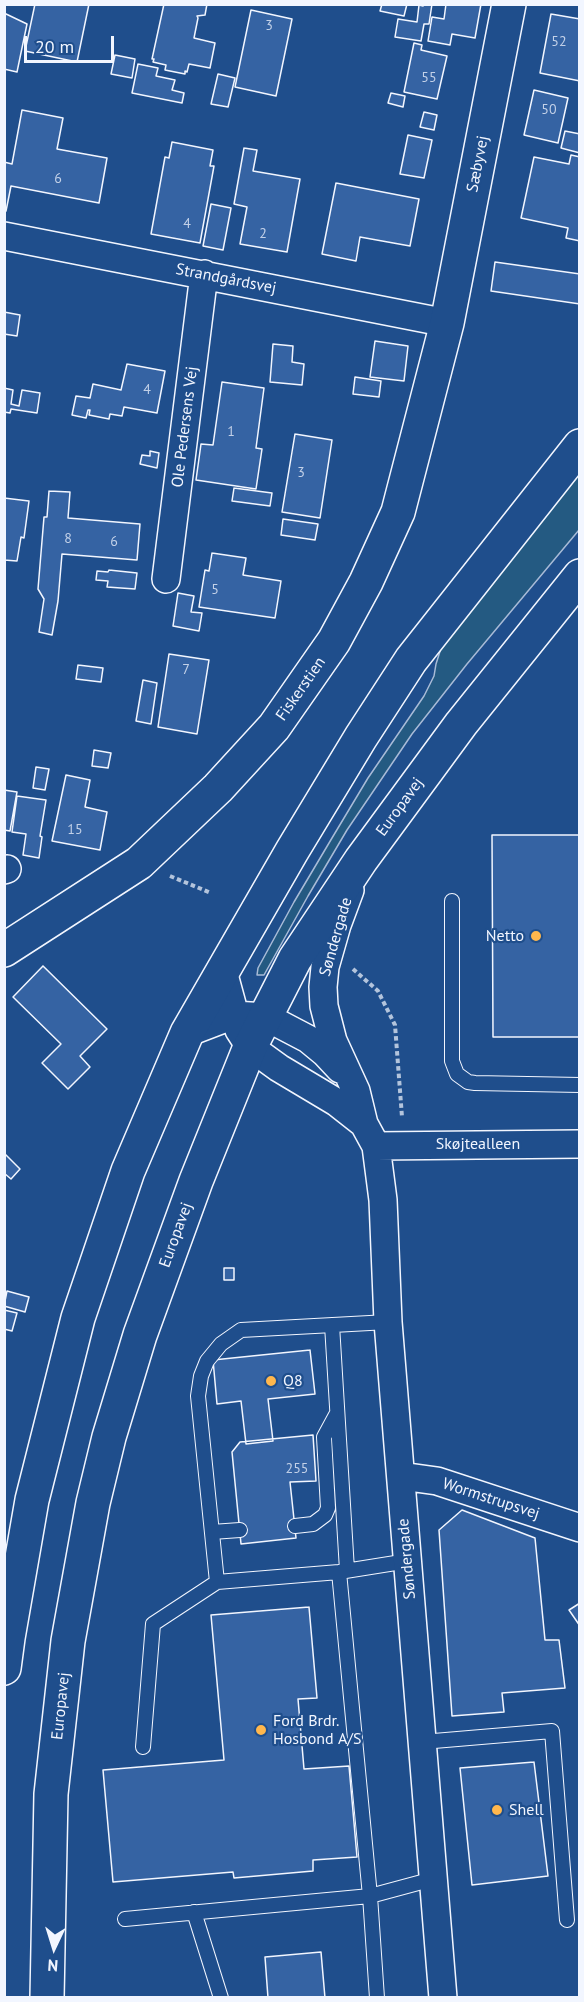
<!DOCTYPE html>
<html>
<head>
<meta charset="utf-8">
<style>
	body { margin:0 }
	#map { position:relative; width:584px; height:2002px; overflow:hidden; background:#1f4e8c; font-family:"PT Sans",sans-serif }
	canvas { display:block }
	.frame { position:absolute; inset:0; border:6px solid #f2f6ff; pointer-events:none }
	.north { position:absolute; left:24px; top:1918px; width:60px; height:60px; -webkit-text-stroke:4px #1f4e8c; paint-order:stroke; rotate:184deg; font-size:16px; font-weight:700; line-height:24px; text-align:center; color:#f2f6ff }
	.north::after { content:''; display:block; margin:auto; width:21px; height:27px; background:#f2f6ff; clip-path:polygon(50% 0,100% 100%,50% 72%,0 100%) }
	.scale { position:absolute; left:24px; top:36px; width:90px; height:27px; box-sizing:border-box; border:3px solid #f2f6ff; border-top:0; padding-left:8px; font-size:18px; line-height:21px; white-space:nowrap; color:#f2f6ff; -webkit-text-stroke:4px #1f4e8c; paint-order:stroke }
</style>
</head>
<body>
<div id="map">
<canvas width="584" height="2002"></canvas>
<div class="frame"></div>
<div class="north">N</div>
<div class="scale">20 m</div>
</div>
<script>
const g = document.querySelector('canvas').getContext('2d');
g.lineJoin = 'round';
function fillPath(path, color) { g.fillStyle = color; g.fill(path, 'evenodd'); }
const toPath = rows => new Path2D(rows.map(r => 'M' + r).join(''));
function strokePath(path, color, width, dash) { g.strokeStyle = color; g.lineWidth = width; g.lineCap = dash ? 'butt' : 'round'; g.setLineDash(dash || []); g.stroke(path); }
function label(font, color, halo, rows, align = 'center') {
  g.font = font + ' "PT Sans",sans-serif'; g.lineWidth = 4.5; g.setLineDash([]); g.textBaseline = 'middle'; g.strokeStyle = halo; g.fillStyle = color; for (const [text, x, y, turn = 0] of rows) {
    g.save(); g.translate(x, y); g.rotate((+turn || 0) * Math.PI / 180); g.textAlign = isNaN(turn) ? turn : align; if (halo) g.strokeText(text, 0, 0); g.fillText(text, 0, 0); g.restore();
  }
}
const green = toPath([
	[579,471,579,530,467,664,412,734,347,830,308,896,264,975,257,975,258,968,294,902,332,838,368,778,424,696,434,676,436,664,442,645,579,471]
]);
const building = toPath([
	[35,4,89,4,77,62,25,51,35,4],
	[164,4,207,4,205,15,197,16,198,18,194,38,215,43,210,68,189,64,187,72,185,71,185,74,165,70,166,65,153,62,154,59,152,59,164,4],
	[382,4,407,4,404,16,380,11,382,4],
	[423,4,432,4,429,24,424,24,421,41,395,37,398,19,417,22,419,5,423,6,423,4],
	[446,4,481,4,475,38,452,34,450,45,428,41,432,17,444,19,446,4],
	[251,10,292,19,276,96,235,87,251,10],
	[4,13,27,24,17,72,4,69,4,13],
	[551,14,580,19,580,81,540,73,551,14],
	[414,43,422,45,421,50,447,56,437,99,404,92,414,43],
	[115,55,135,59,132,78,111,74,115,55],
	[138,64,158,68,156,76,175,80,172,90,184,93,182,103,132,93,138,64],
	[218,74,235,78,228,107,211,104,218,74],
	[534,90,568,98,558,143,524,135,534,90],
	[391,93,405,96,403,107,388,103,391,93],
	[22,110,63,118,57,149,107,158,99,203,11,186,6,211,4,210,4,162,12,164,22,110],
	[424,112,437,115,434,130,420,127,424,112],
	[565,131,580,134,580,153,561,148,565,131],
	[408,135,432,140,424,178,400,174,408,135],
	[172,142,213,150,210,166,214,166,200,243,151,234,165,157,169,158,172,142],
	[244,148,257,150,253,171,300,179,287,252,240,244,247,207,234,204,244,148],
	[571,155,580,157,580,241,566,238,568,228,521,218,534,157,569,164,571,155],
	[336,183,419,199,410,246,360,237,356,261,322,254,336,183],
	[211,204,231,208,223,250,203,246,211,204],
	[495,262,580,274,580,304,491,291,495,262],
	[4,312,20,315,17,336,4,334,4,312],
	[375,341,408,346,404,381,370,377,375,341],
	[273,344,293,346,292,362,304,364,302,385,270,382,273,344],
	[127,364,165,371,157,413,124,407,122,416,110,414,109,419,89,415,90,410,88,410,86,418,72,415,76,396,90,398,93,384,121,390,127,364],
	[355,377,381,381,379,397,353,394,355,377],
	[222,382,264,388,256,448,262,449,256,489,196,480,201,444,213,445,222,382],
	[4,388,13,390,11,404,19,406,22,390,40,393,37,413,11,409,10,413,4,412,4,388],
	[295,434,332,440,320,518,282,512,295,434],
	[150,451,159,453,157,468,140,464,142,455,150,456,150,451],
	[234,488,272,493,270,506,232,501,234,488],
	[49,491,70,492,68,518,140,524,137,560,62,554,58,601,52,635,39,632,44,599,38,589,44,517,47,517,49,491],
	[4,498,29,501,24,538,21,537,17,561,4,560,4,498],
	[283,519,318,524,315,540,281,535,283,519],
	[212,553,246,558,243,575,281,581,275,618,199,607,205,570,209,571,212,553],
	[109,570,137,573,135,589,107,587,108,581,96,580,97,571,108,572,109,570],
	[178,593,194,596,191,612,202,613,199,631,173,626,178,593],
	[169,654,209,660,197,734,158,727,169,654],
	[78,665,103,668,101,682,76,679,78,665],
	[143,680,157,683,151,724,136,721,143,680],
	[94,750,111,753,108,768,92,766,94,750],
	[36,767,49,769,45,790,33,788,36,767],
	[66,775,90,780,85,807,107,812,100,850,52,841,66,775],
	[4,790,17,792,10,831,4,830,4,790],
	[17,796,46,800,40,836,42,837,39,858,23,855,26,834,12,832,17,796],
	[492,835,580,835,580,1037,493,1037,492,835],
	[43,966,107,1029,80,1056,90,1067,68,1089,42,1063,61,1044,13,997,43,966],
	[4,1153,20,1169,11,1179,4,1173,4,1153],
	[224,1268,234,1268,234,1280,224,1280,224,1268],
	[7,1291,29,1297,25,1312,4,1306,7,1291],
	[4,1310,17,1313,12,1331,4,1329,4,1310],
	[310,1350,315,1394,268,1399,273,1441,246,1444,241,1401,217,1404,213,1360,310,1350],
	[313,1435,316,1481,290,1482,296,1538,241,1544,232,1452,240,1442,313,1435],
	[462,1510,535,1538,545,1640,559,1640,565,1688,502,1693,504,1712,452,1716,439,1530,462,1510],
	[580,1603,580,1626,569,1610,580,1603],
	[309,1607,317,1698,298,1699,304,1769,349,1766,357,1857,313,1860,313,1871,234,1878,233,1872,113,1882,103,1770,224,1760,211,1615,309,1607],
	[534,1762,548,1876,472,1885,460,1768,534,1762],
	[321,1952,325,1998,268,1998,265,1957,321,1952]
]);
const path = toPath([
	[170,876,211,893],
	[353,969,378,991,395,1025,402,1117]
]);
const lane = toPath([
	[452,901,452,1061,457,1074,468,1082,475,1083,580,1085],
	[332,1325,347,1570],
	[295,1526,313,1524,325,1515,328,1508,324,1437,337,1413],
	[212,1532,240,1530],
	[339,1572,370,1896,377,1998],
	[217,1582,198,1396,201,1376,207,1361,221,1344,241,1330,388,1322],
	[422,1742,552,1731,567,1920],
	[143,1747,153,1624,217,1582,339,1572,408,1561],
	[194,1912,221,1998],
	[125,1919,370,1896,433,1879]
]);
const street = toPath([
	[4,236,447,323],
	[166,579,204,274],
	[4,870,7,869],
	[350,890,337,925,325,967,323,987,324,1006,333,1041,356,1091,364,1124],
	[223,971,239,1030,250,1047,279,1068,336,1102,364,1124,376,1146,383,1200,388,1322,443,1998],
	[187,1033,234,1015,266,1017,308,1039,325,1053,340,1069],
	[376,1146,580,1144],
	[401,1476,437,1481,580,1528]
]);
const secondary = toPath([
	[4,950,139,863,218,788,274,727,334,641,366,582,398,512,447,323,509,4]
]);
const primary = toPath([
	[4,1668,8,1638,32,1500,78,1318,128,1171,187,1033,292,851,361,737,411,660,580,446],
	[47,1998,51,1794,68,1641,93,1503,109,1437,140,1335,196,1181,250,1047,295,959,361,860,461,724,580,576]
]);
const markers = [
	[536,936,6,"#ffb74d"],
	[271,1381,6,"#ffb74d"],
	[261,1730,6,"#ffb74d"],
	[497,1810,6,"#ffb74d"]
];
const numberNames = [
	["3",269,26],
	["52",559,42],
	["55",429,78],
	["50",549,110],
	["6",58,179],
	["4",187,224],
	["2",263,234],
	["4",147,390],
	["1",231,432],
	["3",301,473],
	["8",68,539],
	["6",114,542],
	["5",215,590],
	["7",186,670],
	["15",75,830],
	["255",297,1469]
];
const streetNames = [
	["Sæbyvej",478,164,-79],
	["Strandgårdsvej",226,279,11],
	["Ole Pedersens Vej",185,427,-83],
	["Fiskerstien",301,689,-55],
	["Europavej",400,807,-54],
	["Søndergade",336,937,-74],
	["Skøjtealleen",478,1144],
	["Europavej",176,1235,-70],
	["Wormstrupsvej",491,1499,18],
	["Søndergade",407,1559,-95],
	["Europavej",61,1706,-84]
];
const poiNames = [
	["Netto",524,936,"right"],
	["Q8",283,1381],
	["Ford Brdr.",273,1721],
	["Hosbond A/S",273,1739],
	["Shell",509,1810]
];
fillPath(green, '#245a82');
strokePath(green, '#a8bbd7', 1.5);
fillPath(building, '#3563a3');
strokePath(building, '#f2f6ff', 1.5);
strokePath(lane, '#f2f6ff', 16);
strokePath(street, '#f2f6ff', 30);
strokePath(secondary, '#f2f6ff', 36);
strokePath(primary, '#f2f6ff', 36);
strokePath(path, '#b3c4dc', 4, [4.5, 3]);
strokePath(lane, '#1f4e8c', 14);
strokePath(street, '#1f4e8c', 27);
strokePath(secondary, '#1f4e8c', 33);
strokePath(primary, '#1f4e8c', 33);
for (const [x, y, r, color] of markers) { const dot = new Path2D(); dot.arc(x, y, r, 0, 2 * Math.PI); g.fillStyle = color; g.fill(dot); strokePath(dot, '#1f4e8c', 2); }
label('14px', '#c3d1e8', null, numberNames);
label('16px', '#f2f6ff', '#1f4e8c', streetNames);
label('16px', '#f2f6ff', '#1f4e8c', poiNames, 'left');
</script>
</body>
</html>
